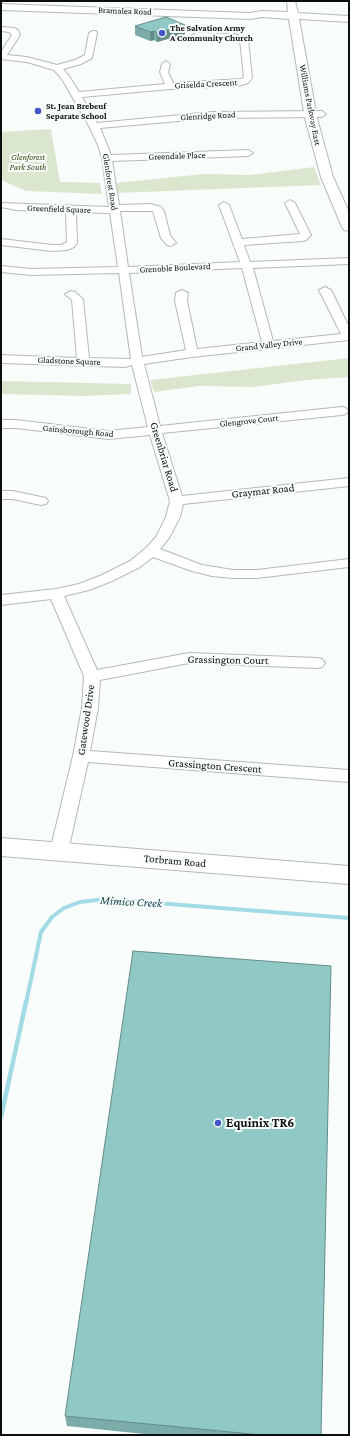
<!DOCTYPE html>
<html>
<head>
<meta charset="utf-8">
<style>
	body { margin:0 }
	#map { position:relative; width:350px; height:1436px; overflow:hidden; background:#f8fdfb; font-family:"Crimson Pro",serif }
	canvas { display:block }
	.frame { position:absolute; inset:0; border:2px solid #0c0e0d; pointer-events:none }
</style>
</head>
<body>
<div id="map">
<canvas width="350" height="1436"></canvas>
<div class="frame"></div>
</div>
<script>
const g = document.querySelector('canvas').getContext('2d');
g.lineJoin = 'round';
function fillPath(path, color) { g.fillStyle = color; g.fill(path, 'evenodd'); }
const toPath = rows => new Path2D(rows.map(r => 'M' + r).join(''));
function strokePath(path, color, width, dash) { g.strokeStyle = color; g.lineWidth = width; g.lineCap = dash ? 'butt' : 'round'; g.setLineDash(dash || []); g.stroke(path); }
function label(font, color, halo, rows, align = 'center') {
  g.font = font + ' "Crimson Pro",serif'; g.lineWidth = 4; g.setLineDash([]); g.textBaseline = 'middle'; g.strokeStyle = halo; g.fillStyle = color; for (const [text, x, y, turn = 0] of rows) {
    g.save(); g.translate(x, y); g.rotate((+turn || 0) * Math.PI / 180); g.textAlign = isNaN(turn) ? turn : align; if (halo) g.strokeText(text, 0, 0); g.fillText(text, 0, 0); g.restore();
  }
}
const green = toPath([
	[51,129,60,182,100,183,102,194,26,191,1,180,1,132],
	[314,167,321,185,117,193,115,183,204,174,250,175],
	[349,358,349,377,307,380,253,387,199,386,154,392,150,380],
	[1,381,131,384,131,394,85,396,1,394]
]);
const streamFar1 = toPath([
	[26,1003,41,932,52,917,64,908,80,902,105,899,349,918]
]);
const stream = toPath([
	[1,1117,26,1002]
]);
const minor = toPath([
	[1,27,14,28,18,30,20,35,7,55,27,57,57,65,75,60,85,55,89,33,93,31,96,31,97,33,92,58,81,64,63,69,69,76,79,92,165,84,160,72,162,64,166,61,170,64,168,72,173,83,242,79,244,77,240,40,234,38,196,37,192,35,196,33,235,34,248,39,252,78,248,83,238,86,170,89,82,97,97,123,212,112,322,111,326,114,322,117,212,118,100,128,111,155,248,150,253,153,248,156,112,161,119,205,151,204,161,207,164,211,170,235,176,243,171,246,167,245,161,238,153,211,120,211,128,267,240,262,219,205,224,202,229,205,242,239,300,234,285,203,290,200,295,203,311,235,306,240,302,241,244,245,250,262,349,258,349,264,253,268,273,341,341,334,319,290,325,287,331,290,349,327,349,340,192,357,144,364,160,426,342,407,346,408,348,411,346,414,342,415,162,433,182,496,349,478,349,486,183,504,180,517,169,538,160,549,202,565,233,570,257,570,349,559,349,567,257,578,233,578,212,576,192,571,153,557,140,567,112,581,89,590,64,596,97,670,189,653,317,658,322,659,325,663,322,667,317,668,189,663,100,680,98,708,90,751,349,770,349,782,88,762,68,851,65,856,59,858,53,856,50,851,73,756,82,708,84,676,51,599,1,605,1,595,56,589,79,584,102,575,130,561,146,548,156,537,166,517,170,501,150,435,108,439,16,428,1,428,1,420,16,420,108,431,148,427,132,365,125,367,1,363,1,355,77,358,72,300,65,294,71,291,75,292,83,299,89,358,131,359,119,273,31,275,1,272,1,266,31,269,118,267,110,213,76,212,77,243,74,247,67,250,52,251,1,245,1,239,52,245,61,245,67,242,66,212,16,210,1,207,1,203,109,207,102,158,98,145,89,126,62,79,54,70,27,62,1,59,1,52,12,35,9,32,1,31,1,27],
	[242,268,262,342,197,349,187,301,188,293,182,290,176,293,175,301,186,350,142,357,129,273,242,268],
	[1,491,13,491,41,497,46,498,48,501,46,504,41,505,13,499,1,499,1,491]
]);
const major = toPath([
	[287,1,295,1,298,13,349,16,349,22,299,19,317,118,333,177,349,212,349,231,344,230,342,227,321,177,305,118,289,19,262,17,250,19,1,10,1,4,250,13,262,11,288,12,287,1],
	[1,838,349,866,349,884,1,856,1,838]
]);
const wall = toPath([
	[135,26,185,34,157,42,154,40,150,41,135,35],
	[65,1416,321,1435,154,1435,67,1426]
]);
const shadedWall = toPath([
	[185,25,185,34,157,42,157,33],
	[154,31,154,40,150,41,150,32]
]);
const building = toPath([
	[166,17,185,25,157,33,154,31,150,32,135,26,166,17],
	[133,951,331,966,321,1435,262,1435,65,1416,133,951]
]);
const markers = [
	[162,33,4,"#4355c9"],
	[38,111,4,"#4355c9"],
	[218,1123,4,"#4355c9"]
];
const farStreetnames = [
	["Bramalea Road",125,11,2],
	["Griselda Crescent",206,84,-3],
	["Williams Parkway East",310,105,79],
	["Glenridge Road",208,116,-3],
	["Greendale Place",177,156,-2],
	["Glenforest Road",110,182,81],
	["Greenfield Square",59,209,2],
	["Grenoble Boulevard",175,268,-3],
	["Grand Valley Drive",269,345,-6],
	["Gladstone Square",69,361,2],
	["Glengrove Court",249,421,-6],
	["Gainsborough Road",78,431,5]
];
const farPoinames = [
	["The Salvation Army",170,28],
	["A Community Church",170,38],
	["St. Jean Brebeuf",46,106],
	["Separate School",46,116]
];
const farParknames = [
	["Glenforest",28,157],
	["Park South",28,167]
];
const streetNames = [
	["Greenbriar Road",164,457,73],
	["Graymar Road",263,491,-6],
	["Grassington Court",228,660,1],
	["Gatewood Drive",86,720,-82],
	["Grassington Crescent",215,766,4],
	["Torbram Road",175,861,5]
];
const waterNames = [
	["Mimico Creek",131,902,3]
];
const nearPoinames = [
	["Equinix TR6",226,1123]
];
fillPath(green, '#dae7ce');
strokePath(streamFar1, '#a2dbe6', 4);
strokePath(stream, '#a2dbe6', 4.5);
strokePath(minor, '#b4b9b7', 2);
strokePath(major, '#b4b9b7', 2);
fillPath(minor, '#fff');
fillPath(major, '#fff');
fillPath(wall, '#7baca9');
fillPath(shadedWall, '#648c89');
fillPath(building, '#8fc8c4');
strokePath(building, '#648c89', 1);
for (const [x, y, r, color] of markers) { const dot = new Path2D(); dot.arc(x, y, r, 0, 2 * Math.PI); g.fillStyle = color; g.fill(dot); strokePath(dot, '#f8fdfb', 1.5); }
label('9px', '#0c0e0d', '#f8fdfb', farStreetnames);
label('bold 9px', '#0c0e0d', '#f8fdfb', farPoinames, 'left');
label('italic 9px', '#2e470a', '#f8fdfb', farParknames);
label('11px', '#0c0e0d', '#f8fdfb', streetNames);
label('italic 12px', '#14474f', '#f8fdfb', waterNames);
label('bold 13px', '#0c0e0d', '#f8fdfb', nearPoinames, 'left');
</script>
</body>
</html>
